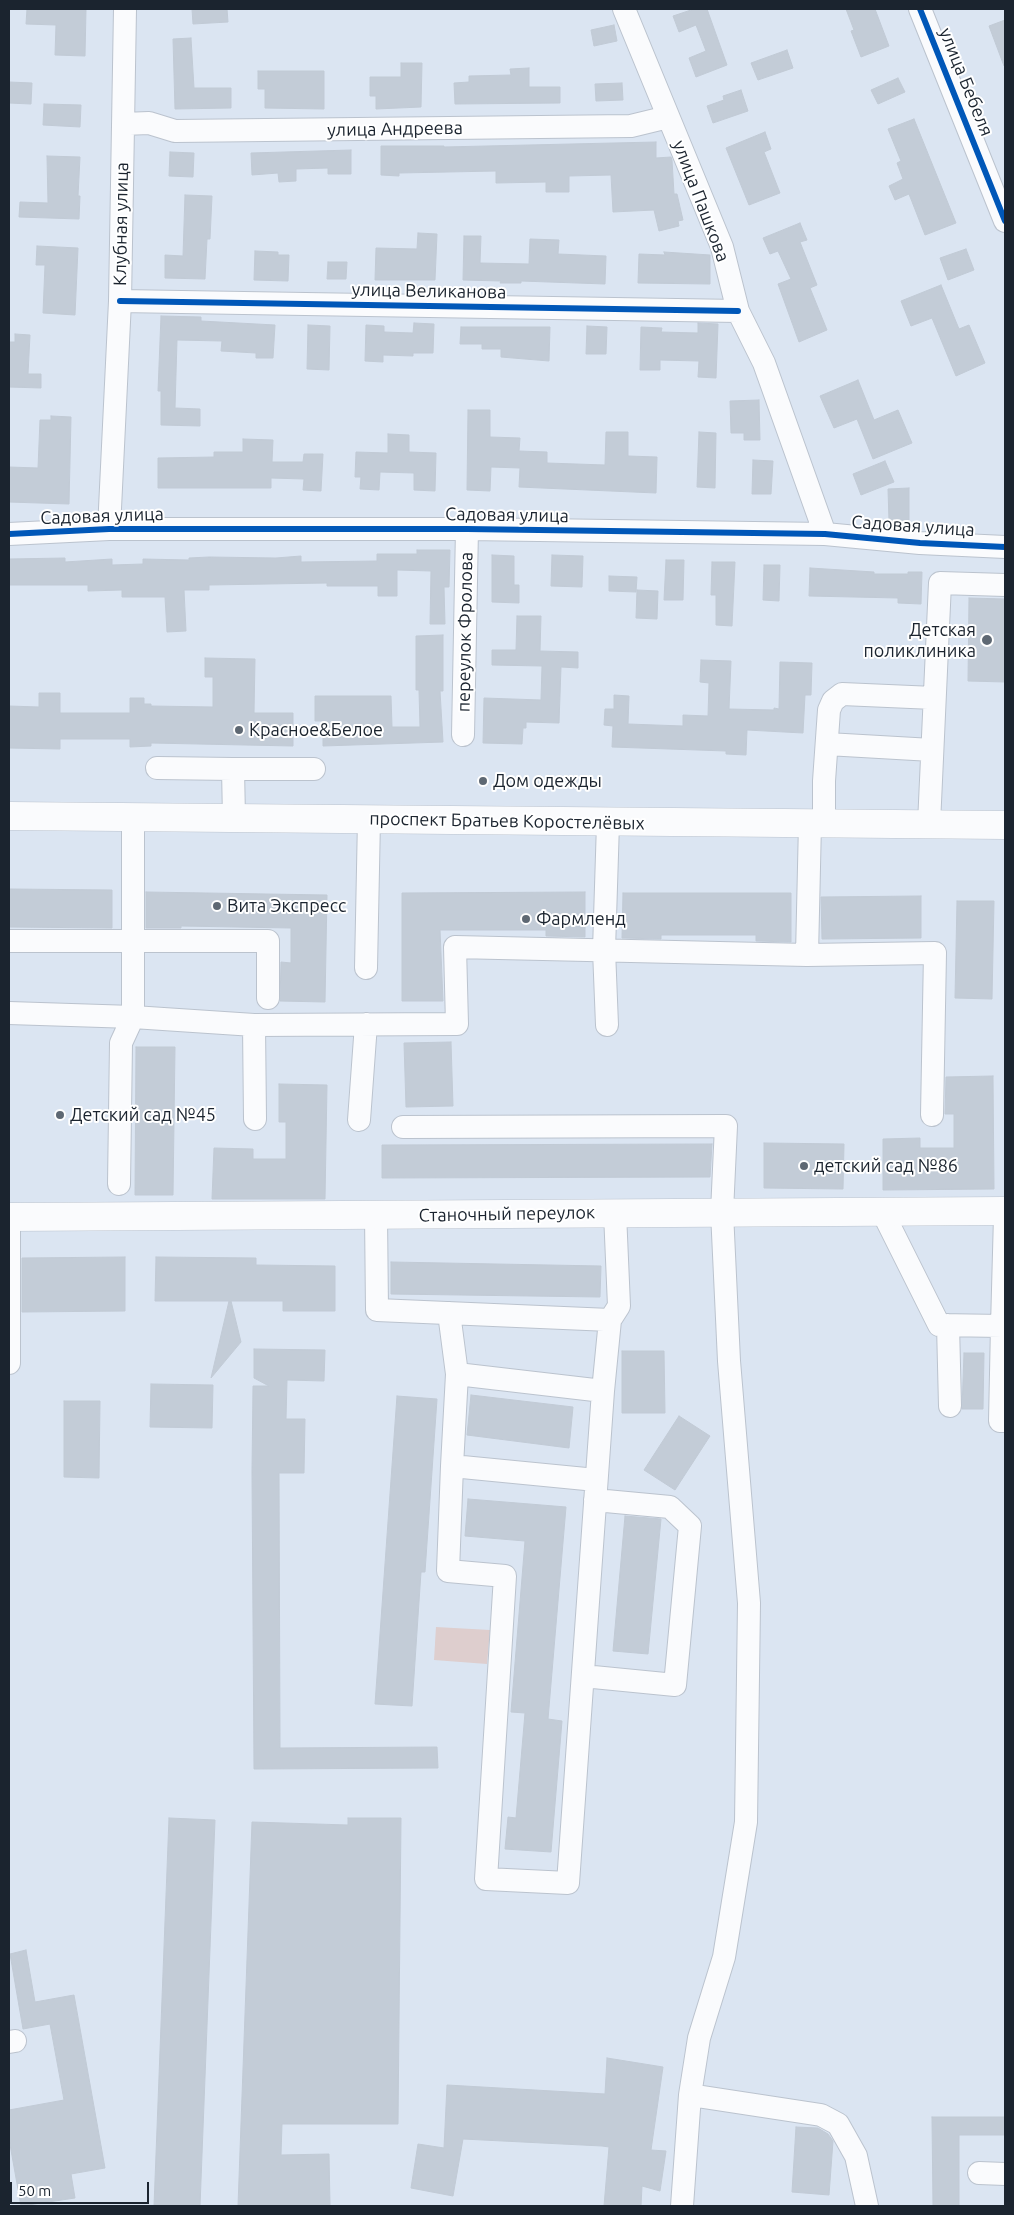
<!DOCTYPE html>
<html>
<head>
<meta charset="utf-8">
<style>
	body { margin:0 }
	#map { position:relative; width:1014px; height:2215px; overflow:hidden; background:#dbe5f2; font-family:Ubuntu,sans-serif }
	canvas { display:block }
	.frame { position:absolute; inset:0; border:10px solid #1b242f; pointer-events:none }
	.scale { position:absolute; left:10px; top:2182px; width:139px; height:22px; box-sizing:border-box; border:2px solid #1b242f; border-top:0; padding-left:6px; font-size:15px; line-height:18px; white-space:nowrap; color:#1b242f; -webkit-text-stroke:4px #fff; paint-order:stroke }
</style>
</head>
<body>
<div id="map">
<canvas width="1014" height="2215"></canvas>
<div class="frame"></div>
<div class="scale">50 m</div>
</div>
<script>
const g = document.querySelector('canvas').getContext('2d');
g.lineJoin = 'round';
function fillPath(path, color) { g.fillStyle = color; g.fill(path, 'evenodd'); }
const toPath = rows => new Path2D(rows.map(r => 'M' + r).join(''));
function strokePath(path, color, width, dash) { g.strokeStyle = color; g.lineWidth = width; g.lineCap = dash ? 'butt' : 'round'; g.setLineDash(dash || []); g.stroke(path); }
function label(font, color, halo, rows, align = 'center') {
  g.font = font + ' Ubuntu,sans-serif'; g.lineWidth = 4; g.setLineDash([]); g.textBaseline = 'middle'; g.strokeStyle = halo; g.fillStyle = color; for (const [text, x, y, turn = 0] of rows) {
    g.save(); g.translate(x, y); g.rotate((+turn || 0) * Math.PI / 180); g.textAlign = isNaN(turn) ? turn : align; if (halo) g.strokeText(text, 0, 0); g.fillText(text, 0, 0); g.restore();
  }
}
const green = toPath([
	[436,1627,490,1630,487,1664,434,1660]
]);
const building = toPath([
	[27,9,86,9,85,56,55,55,56,25,26,24,27,9],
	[192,9,227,9,228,22,193,24,192,9],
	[694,9,707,9,727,65,696,77,689,58,706,51,696,25,679,32,673,16,694,9],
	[846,9,875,9,889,46,861,57,851,31,854,30,846,9],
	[1005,20,1005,66,1004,66,989,26,1005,20],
	[614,25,617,41,594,46,591,30,614,25],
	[191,38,194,88,231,88,231,108,175,109,173,39,191,38],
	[787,50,793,68,758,80,751,63,787,50],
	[401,63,422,63,421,107,376,109,376,96,370,96,370,77,401,77,401,63],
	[529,68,529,87,560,87,560,103,455,104,454,83,469,82,469,76,511,75,510,69,529,68],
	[258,71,324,71,324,109,265,108,265,89,258,89,258,71],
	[898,78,905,92,878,104,871,90,898,78],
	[9,82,32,83,31,104,9,103,9,82],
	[622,83,623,100,596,101,595,84,622,83],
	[741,90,748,111,713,123,707,106,724,100,723,96,741,90],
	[44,104,81,105,80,127,43,125,44,104],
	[914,119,956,223,925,235,909,194,895,200,889,186,903,179,897,163,901,161,888,129,914,119],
	[765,132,771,149,764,152,780,193,749,205,726,148,765,132],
	[656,142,656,158,671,157,672,160,674,194,677,194,683,220,678,221,679,226,659,231,654,210,613,212,611,175,569,176,569,192,546,192,546,182,496,183,496,171,399,173,399,176,381,175,381,146,444,146,444,147,656,142],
	[351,150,351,174,328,174,328,168,296,169,296,181,279,182,278,173,252,175,251,153,351,150],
	[170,152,194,153,193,177,169,176,170,152],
	[47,156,80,157,78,196,80,196,79,219,19,217,20,202,48,203,47,156],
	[185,195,212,196,210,239,207,239,205,279,165,278,165,255,183,256,185,195],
	[800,223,807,240,800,242,817,285,810,288,827,330,799,342,778,284,791,279,778,251,770,254,763,238,800,223],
	[418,233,437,234,435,280,375,280,376,248,417,249,418,233],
	[464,236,481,236,480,263,529,264,530,239,559,240,558,254,606,256,605,284,521,281,521,283,500,283,501,281,463,280,464,236],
	[37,246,78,248,75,315,43,313,45,265,36,265,37,246],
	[966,249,974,270,948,280,940,258,966,249],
	[255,251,278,252,278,255,289,255,288,281,254,280,255,251],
	[664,252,710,255,710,284,638,283,639,254,665,255,664,252],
	[328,262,347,262,346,279,327,279,328,262],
	[941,285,959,329,969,325,985,363,956,376,932,318,911,326,901,301,941,285],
	[161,316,201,317,201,321,275,325,273,358,256,358,256,353,221,351,222,341,177,340,175,408,200,409,200,426,161,425,161,391,158,391,161,316],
	[414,323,434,324,433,353,413,353,413,356,383,355,383,362,365,361,366,325,384,326,384,332,413,333,414,323],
	[698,323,718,324,716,378,698,377,699,361,660,360,660,370,640,370,641,327,662,328,661,332,698,333,698,323],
	[308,325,330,326,329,370,307,369,308,325],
	[587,326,607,327,606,354,586,354,587,326],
	[461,327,550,327,549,361,501,357,501,349,482,349,482,344,460,344,461,327],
	[15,334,30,335,28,374,41,374,41,388,9,387,9,342,15,342,15,334],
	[858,380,874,420,898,410,912,443,873,459,857,419,834,428,820,396,858,380],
	[759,400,760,440,744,440,744,433,731,433,730,401,759,400],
	[468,410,490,410,490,437,520,438,519,451,547,452,547,463,605,465,606,432,628,432,628,456,657,457,656,493,519,487,520,468,491,467,490,491,467,490,468,410],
	[51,416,71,417,69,504,9,502,9,467,38,468,40,420,51,420,51,416],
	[699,432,716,433,715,488,697,487,699,432],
	[388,434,409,435,409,452,436,453,435,491,414,490,414,473,380,472,379,490,360,489,361,477,355,477,356,452,388,453,388,434],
	[243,439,273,440,272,462,303,462,304,454,323,454,321,491,303,490,304,479,271,478,271,488,158,488,158,458,214,457,214,452,243,452,243,439],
	[753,460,773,461,771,494,752,494,753,460],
	[885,461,894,482,861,495,853,474,885,461],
	[909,488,909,520,889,521,888,489,909,488],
	[417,550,450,550,449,587,444,587,445,624,430,624,431,571,397,570,397,596,378,596,378,586,327,586,327,583,209,585,209,590,184,590,186,631,167,632,165,597,122,597,122,590,88,591,88,585,9,585,9,559,65,558,65,562,112,559,112,565,143,564,143,559,189,560,189,558,209,557,276,558,301,556,301,562,377,561,377,554,417,554,417,550],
	[492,555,514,556,514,585,519,585,519,603,492,602,492,555],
	[552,555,583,556,582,587,551,586,552,555],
	[666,560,684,560,683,600,664,600,666,560],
	[712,562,735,562,732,626,716,625,716,595,711,595,712,562],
	[764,565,780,565,779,601,763,600,764,565],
	[810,568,874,572,874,574,908,574,908,572,922,572,921,604,898,603,898,598,809,596,810,568],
	[609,576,637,577,636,592,609,591,609,576],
	[637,590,658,591,657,619,636,618,637,590],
	[969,598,1005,599,1005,682,968,681,969,598],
	[517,616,541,616,540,651,578,652,578,668,561,667,559,723,526,722,526,728,523,728,522,744,483,743,484,698,541,700,542,666,492,665,492,650,516,650,517,616],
	[443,635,443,691,440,691,443,742,323,746,323,721,315,721,315,696,391,696,392,727,420,727,419,690,416,690,416,636,443,635],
	[205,658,255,659,254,713,293,713,293,746,151,743,151,746,130,747,130,739,60,739,60,749,9,748,9,706,39,707,39,693,60,693,60,713,130,713,130,698,144,698,144,704,151,704,151,706,213,707,213,677,205,677,205,658],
	[701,660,731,661,729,709,774,710,774,708,779,709,780,662,812,663,811,695,805,695,803,733,747,730,746,755,726,754,726,751,612,747,613,726,604,725,605,709,614,709,614,695,629,696,628,724,683,726,683,715,708,716,709,683,700,682,701,660],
	[9,889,112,890,112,928,9,927,9,889],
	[146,892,327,895,325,1002,280,1001,281,962,291,963,291,928,181,926,181,928,146,928,146,892],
	[585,892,585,937,546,936,546,930,440,930,443,1001,402,1001,402,893,585,892],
	[623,893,791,893,791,942,756,941,756,935,661,935,661,939,622,938,623,893],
	[921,896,921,938,822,939,821,897,921,896],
	[957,901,994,901,992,999,955,998,957,901],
	[451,1042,453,1106,406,1107,404,1043,451,1042],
	[136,1047,175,1047,173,1195,135,1195,136,1047],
	[993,1076,994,1189,883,1190,883,1139,920,1138,920,1148,954,1148,954,1114,945,1114,946,1077,993,1076],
	[279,1084,327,1085,325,1199,212,1199,214,1148,253,1149,253,1159,286,1159,286,1122,279,1122,279,1084],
	[764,1143,844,1144,843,1189,764,1188,764,1143],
	[712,1144,710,1177,382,1178,382,1145,712,1144],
	[125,1257,125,1311,22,1312,22,1258,125,1257],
	[156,1257,256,1258,256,1265,335,1266,335,1311,283,1311,283,1301,231,1301,241,1342,211,1378,229,1301,155,1301,156,1257],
	[391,1262,601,1266,600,1297,391,1294,391,1262],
	[254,1349,325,1350,324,1381,287,1380,286,1419,305,1419,304,1473,279,1473,280,1748,437,1747,438,1768,254,1769,252,1472,253,1386,269,1386,254,1378,254,1349],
	[622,1351,664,1351,665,1413,622,1413,622,1351],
	[964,1353,984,1353,983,1409,962,1409,964,1353],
	[151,1384,213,1385,212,1428,150,1427,151,1384],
	[471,1395,573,1407,569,1448,467,1435,471,1395],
	[397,1396,437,1399,425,1572,421,1572,412,1706,375,1704,397,1396],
	[64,1401,100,1401,99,1478,64,1477,64,1401],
	[679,1416,710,1436,675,1490,644,1470,679,1416],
	[468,1499,566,1507,548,1719,562,1721,551,1852,505,1849,508,1817,516,1818,525,1713,511,1712,525,1541,465,1536,468,1499],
	[625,1516,661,1519,648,1654,613,1651,625,1516],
	[169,1818,215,1820,200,2206,154,2206,169,1818],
	[348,1818,401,1818,398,2124,282,2124,281,2155,329,2154,330,2206,238,2206,252,1822,348,1825,348,1818],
	[26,1950,35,2002,74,1995,105,2168,71,2174,75,2198,21,2206,9,2139,9,2110,64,2100,50,2024,23,2029,10,1954,26,1950],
	[607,2058,663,2067,651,2150,666,2151,660,2191,642,2186,641,2206,604,2206,609,2147,602,2146,463,2139,453,2196,411,2188,418,2144,444,2148,447,2085,605,2094,607,2058],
	[932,2117,1005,2117,1005,2135,959,2135,959,2206,933,2206,932,2117],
	[796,2127,818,2128,828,2134,833,2141,829,2195,792,2192,796,2127]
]);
const minor = toPath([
	[624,9,722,247,738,311,764,363,825,534],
	[920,9,1005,221],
	[123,124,149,123,175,131,631,126,668,117],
	[120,301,738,311],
	[109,529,120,301,125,9],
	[9,534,109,529,467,529,825,534,920,543,1005,547],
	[463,735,467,529],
	[827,744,932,750],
	[157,768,233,769],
	[133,817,133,1017,254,1025,457,1024,455,947,807,955,935,953,932,1115],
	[234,818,233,769,314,769],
	[824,824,824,781,829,710,833,701,842,694,934,698],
	[929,824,940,583,1005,585],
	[9,941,268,941,268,998],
	[807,955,810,823],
	[366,968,369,819],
	[9,1013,133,1017,121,1043,119,1184],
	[254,1025,255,1119],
	[607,1025,604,950,608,823],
	[359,1120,366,1024],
	[403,1127,726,1126,722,1212,729,1361,749,1603,746,1822,724,1957,699,2038,690,2095,821,2115,838,2124,856,2156,867,2206],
	[882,1211,939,1325,1002,1326,1005,1216],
	[376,1215,377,1310,610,1320],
	[449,1313,457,1374,452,1466,596,1480],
	[948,1325,950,1406],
	[1002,1326,1000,1421,1005,1421],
	[9,1363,9,1217],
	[457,1374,603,1391],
	[452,1466,448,1571,505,1576,486,1879,568,1883,603,1391,610,1320,619,1306,615,1213],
	[583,1676,675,1685,690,1526,670,1507,595,1500],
	[9,2042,15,2041],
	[979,2173,1005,2174],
	[682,2206,690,2095]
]);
const major = toPath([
	[9,816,1005,825],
	[9,1217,1005,1211]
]);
const cycleway = toPath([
	[920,9,1005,221],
	[120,301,738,311],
	[9,534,109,529,467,529,825,534,920,543,1005,547]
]);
const markers = [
	[987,640,6,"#5e6873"],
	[239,730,5,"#5e6873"],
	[483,781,5,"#5e6873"],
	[217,906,5,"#5e6873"],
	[526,919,5,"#5e6873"],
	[60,1115,5,"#5e6873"],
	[804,1166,5,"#5e6873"]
];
const streetNames = [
	["улица Бебеля",966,82,68],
	["улица Андреева",395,129,-1],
	["улица Пашкова",701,201,69],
	["Клубная улица",121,224,-89],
	["улица Великанова",429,291,1],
	["Садовая улица",507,515,1],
	["Садовая улица",102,516,-2],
	["Садовая улица",913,526,4],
	["переулок Фролова",465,632,-89],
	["проспект Братьев Коростелёвых",507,821,1],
	["Станочный переулок",507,1214,-1]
];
const poiNames = [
	["Детская",976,630,"right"],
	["поликлиника",976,651,"right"],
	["Красное&Белое",249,730],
	["Дом одежды",493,781],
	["Вита Экспресс",227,906],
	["Фармленд",536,919],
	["Детский сад №45",70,1115],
	["детский сад №86",814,1166]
];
fillPath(green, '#decece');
fillPath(building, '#c3ccd7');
strokePath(building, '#c1cad5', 1);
strokePath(minor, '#bbc3ce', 24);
strokePath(major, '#bbc3ce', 29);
strokePath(minor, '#fafbfd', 22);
strokePath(major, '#fafbfd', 28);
strokePath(cycleway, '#0057b8', 6);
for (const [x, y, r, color] of markers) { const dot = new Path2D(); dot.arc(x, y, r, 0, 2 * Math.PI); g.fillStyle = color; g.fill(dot); strokePath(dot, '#fff', 2); }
label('18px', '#1b242f', '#fff', streetNames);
label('18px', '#1b242f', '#fff', poiNames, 'left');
</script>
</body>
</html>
